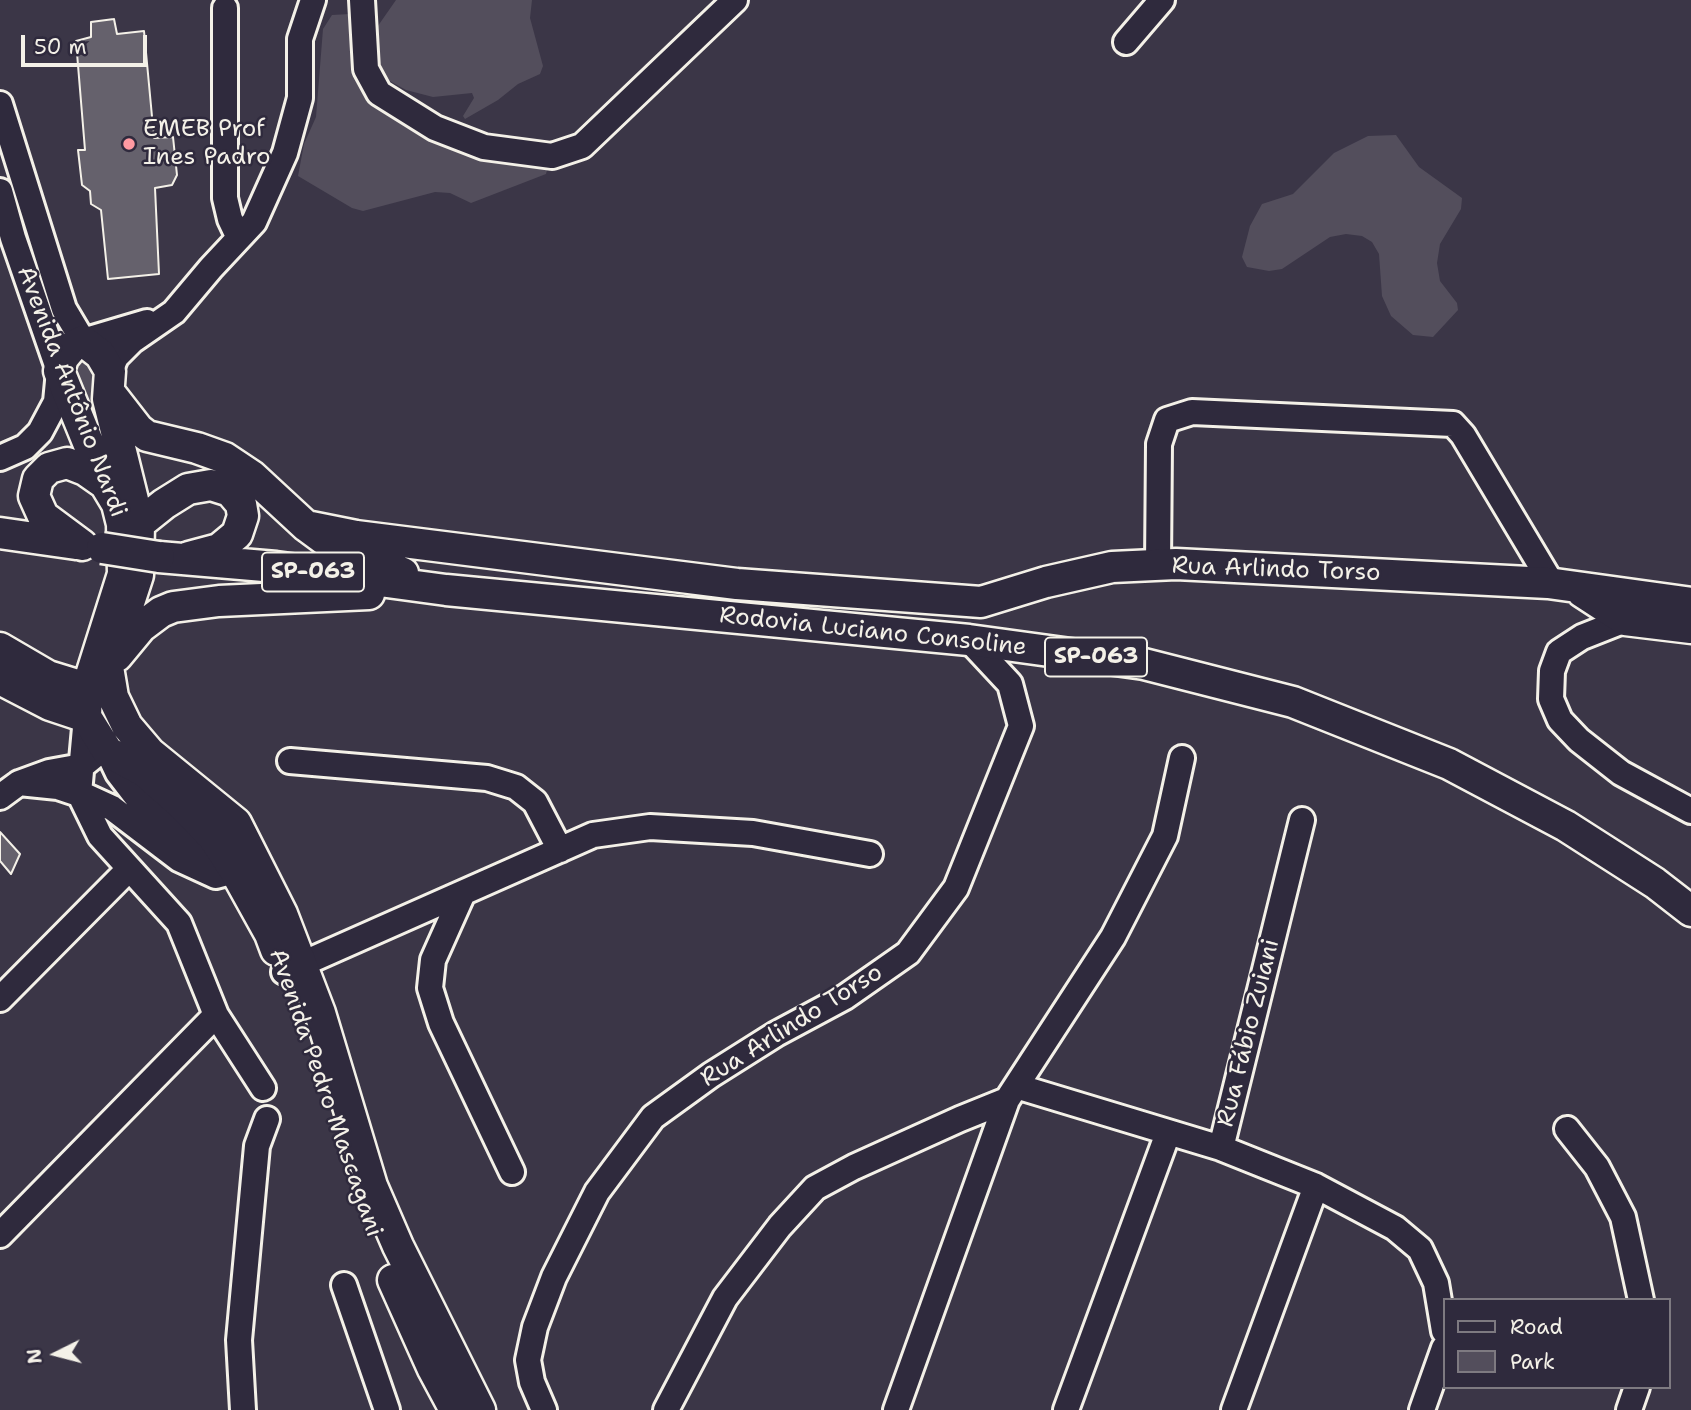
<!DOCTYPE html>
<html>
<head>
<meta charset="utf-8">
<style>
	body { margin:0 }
	#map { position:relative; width:1691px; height:1410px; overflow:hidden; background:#3b3647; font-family:"Shantell Sans",sans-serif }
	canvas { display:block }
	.legend { position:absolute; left:1443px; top:1298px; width:228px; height:91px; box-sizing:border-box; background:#2f2a3d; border:2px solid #7e7a81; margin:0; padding:9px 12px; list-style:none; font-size:21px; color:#f4f1e8 }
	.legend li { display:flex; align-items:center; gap:14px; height:35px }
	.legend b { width:35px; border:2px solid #7e7a81 }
	.north { position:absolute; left:21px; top:1319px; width:70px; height:70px; -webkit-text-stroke:5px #2f2a3d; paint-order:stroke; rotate:264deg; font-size:19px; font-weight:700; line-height:28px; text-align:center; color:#f4f1e8 }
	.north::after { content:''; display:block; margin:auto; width:24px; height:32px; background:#f4f1e8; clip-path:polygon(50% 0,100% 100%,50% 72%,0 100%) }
	.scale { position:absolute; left:21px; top:35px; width:126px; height:32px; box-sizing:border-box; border:4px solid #f4f1e8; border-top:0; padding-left:9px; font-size:21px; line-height:24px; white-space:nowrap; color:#f4f1e8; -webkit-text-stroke:5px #2f2a3d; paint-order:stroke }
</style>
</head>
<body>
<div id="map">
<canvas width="1691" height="1410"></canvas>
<ul class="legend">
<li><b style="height:9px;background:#2f2a3d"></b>Road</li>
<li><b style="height:19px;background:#534e5c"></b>Park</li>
</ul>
<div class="north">N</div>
<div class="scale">50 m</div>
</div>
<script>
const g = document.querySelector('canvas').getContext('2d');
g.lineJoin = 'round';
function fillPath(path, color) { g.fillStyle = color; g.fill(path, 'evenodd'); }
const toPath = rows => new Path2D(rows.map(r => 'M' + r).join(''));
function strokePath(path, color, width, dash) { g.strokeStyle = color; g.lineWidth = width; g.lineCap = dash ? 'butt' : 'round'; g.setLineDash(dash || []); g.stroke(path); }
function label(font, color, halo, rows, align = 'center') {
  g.font = font + ' "Shantell Sans",sans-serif'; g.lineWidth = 5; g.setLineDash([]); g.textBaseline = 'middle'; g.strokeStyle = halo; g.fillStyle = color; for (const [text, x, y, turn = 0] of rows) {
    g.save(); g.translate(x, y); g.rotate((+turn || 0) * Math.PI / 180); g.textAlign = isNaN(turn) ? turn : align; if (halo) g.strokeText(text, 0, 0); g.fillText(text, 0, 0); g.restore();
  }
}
const green = toPath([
	[396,0,532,0,530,18,543,66,540,74,518,84,498,100,465,119,463,116,474,98,472,93,433,97,406,90,377,74,372,103,376,108,406,114,542,167,547,170,546,174,471,203,450,193,435,192,363,211,352,208,298,176,304,144,316,117,323,29,332,15,350,14,359,30,373,33],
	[1396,135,1419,167,1462,198,1461,209,1440,244,1437,263,1440,281,1457,303,1458,310,1433,337,1413,335,1391,316,1382,296,1379,254,1372,242,1362,236,1346,234,1330,237,1282,269,1269,271,1247,267,1242,257,1250,226,1262,204,1293,194,1334,153,1368,136],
	[87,358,94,359,98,403,93,408,86,407,71,366,78,359]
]);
const building = toPath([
	[114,19,117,34,144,31,154,138,173,137,177,175,172,185,155,188,159,274,108,279,101,210,91,204,90,191,82,185,78,150,85,150,76,41,91,37,91,22,114,19],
	[0,832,20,854,11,874,0,861,0,832]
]);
const minor = toPath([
	[362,0,366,69,379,93,435,128,484,147,552,156,582,146,735,0],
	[225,8,225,198,230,219,239,238],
	[1126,42,1162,0],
	[0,104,64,309,83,341,147,322],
	[0,191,13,238,59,371,56,402,40,432,25,447,0,458],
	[110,371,116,357,132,341,174,312,211,268,254,222,285,153,300,98,300,39,313,0],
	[1158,566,1159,444,1167,420,1192,412,1453,424,1463,435,1552,584],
	[1625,620,1582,637,1559,652,1552,671,1551,699,1560,720,1579,740,1621,773,1691,811],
	[86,717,79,793,100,836,179,923,216,1015,263,1088],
	[108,752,118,773,138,799,204,848,226,861],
	[290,761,487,778,516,787,535,802,560,850],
	[19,783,58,787,88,797,112,808,179,859,216,876,235,871],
	[0,797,19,783,49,772,82,766,93,757],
	[1302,820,1221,1148,1316,1186,1395,1228,1420,1249,1436,1283,1444,1331],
	[463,893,433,960,430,988,441,1023,512,1172],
	[284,972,593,835,650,827,753,833,870,854],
	[0,999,129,869],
	[1016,1086,1221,1148],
	[1567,1129,1597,1167,1623,1217,1641,1300],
	[0,1235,216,1015],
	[344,1285,387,1410],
	[243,1410,239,1340,257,1146,267,1119],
	[544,1410,532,1382,528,1360,535,1327,554,1277,597,1192,653,1117,711,1075,776,1034,845,997,908,953,956,888,1021,726,1010,684,969,640],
	[666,1410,725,1298,780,1226,815,1188,854,1167,960,1119,1007,1100],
	[896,1410,1007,1100,1113,937,1165,836,1182,758],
	[1066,1410,1168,1133],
	[1234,1410,1316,1186],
	[1422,1410,1444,1348],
	[1629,1410,1637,1387]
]);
const major = toPath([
	[110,393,138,429,147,436,197,448,225,458,252,476,306,526,325,540,403,573],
	[139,524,164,504,188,489,211,485,230,491,241,504,243,516,237,534,219,549,189,557],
	[306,526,356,536,737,584,981,602,1046,582,1112,567,1176,564,1548,583,1691,603],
	[0,533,76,544],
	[82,545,43,516,34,496,38,479,49,468,67,463,85,470,105,484],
	[159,557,276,567,446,590,969,640,1144,664,1293,702,1449,764,1566,826,1655,883,1691,911],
	[1582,592,1625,620,1691,628],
	[0,648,48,676,87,688],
	[117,656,141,627,161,612,173,607,219,601,369,594],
	[0,679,50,705,86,717,108,752,145,772,182,805,213,837,235,871,270,934,276,950],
	[86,717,87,688,123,574,122,524,117,504,105,484,59,371,63,358,73,346,83,341,100,354,110,371,108,399,139,524,138,575,108,667,113,697,127,726,150,753,236,823,282,914,320,1013,372,1186,398,1246,480,1410],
	[393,1280,433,1369,455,1410]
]);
const majorBridge = toPath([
	[102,548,159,557]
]);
const markers = [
	[129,144,7,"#ff9aa2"]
];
const shields = [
	[313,572,102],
	[1096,657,102]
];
const shieldNames = [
	["SP-063",313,572],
	["SP-063",1096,657]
];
const poiNames = [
	["EMEB Prof",143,130],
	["Ines Padro",143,158]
];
const streetNames = [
	["Avenida Antônio Nardi",71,392,69],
	["Rua Arlindo Torso",1276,570,2],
	["Rodovia Luciano Consoline",873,632,6],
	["Rua Arlindo Torso",792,1026,-32],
	["Rua Fábio Zuiani",1249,1033,-76],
	["Avenida Pedro Mascagani",325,1093,71]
];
fillPath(green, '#534e5c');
fillPath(building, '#65616c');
strokePath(building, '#f4f1e8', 2);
strokePath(minor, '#f4f1e8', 30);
strokePath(major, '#f4f1e8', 35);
strokePath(minor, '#2f2a3d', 24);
strokePath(major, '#2f2a3d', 30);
strokePath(majorBridge, '#f4f1e8', 35, []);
strokePath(majorBridge, '#2f2a3d', 30);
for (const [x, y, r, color] of markers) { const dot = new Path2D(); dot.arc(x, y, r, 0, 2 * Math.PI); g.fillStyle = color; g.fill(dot); strokePath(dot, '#2f2a3d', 2.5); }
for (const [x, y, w] of shields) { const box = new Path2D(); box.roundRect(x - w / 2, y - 19.5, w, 39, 5); g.fillStyle = '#2f2a3d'; g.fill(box); strokePath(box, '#f4f1e8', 2); }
label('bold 23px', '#f4f1e8', null, shieldNames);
label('24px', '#f4f1e8', '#2f2a3d', poiNames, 'left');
label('24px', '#f4f1e8', '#2f2a3d', streetNames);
</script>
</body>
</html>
